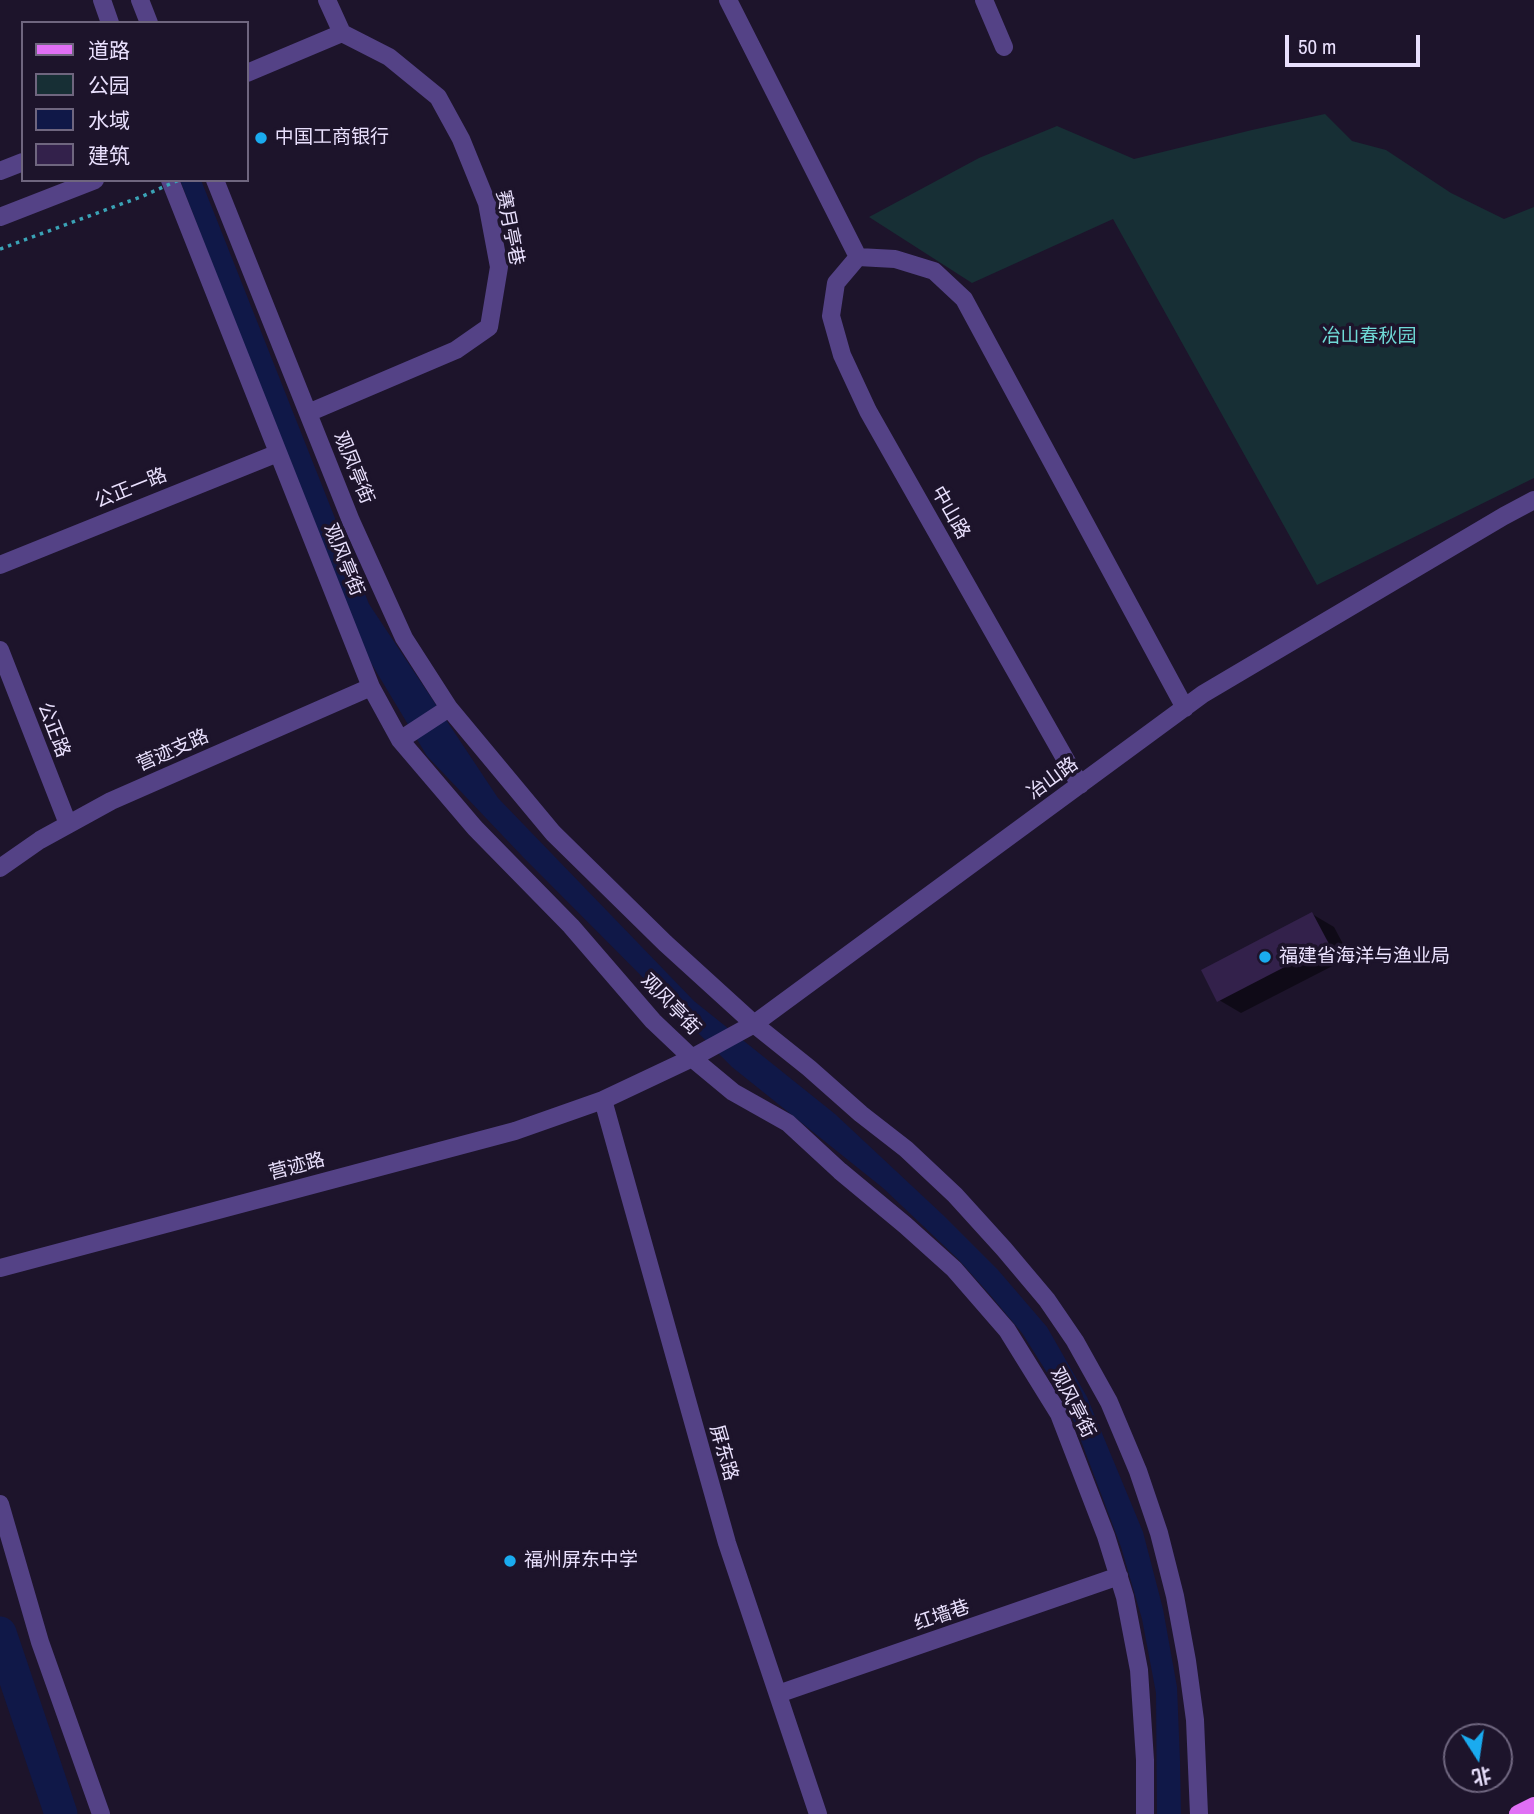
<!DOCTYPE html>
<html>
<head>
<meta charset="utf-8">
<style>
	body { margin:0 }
	#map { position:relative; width:1534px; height:1814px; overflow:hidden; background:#1d142b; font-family:"Archivo Narrow","Noto Sans SC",sans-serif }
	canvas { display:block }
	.legend { position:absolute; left:21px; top:21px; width:228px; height:161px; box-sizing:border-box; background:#1d142b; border:2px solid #6f667f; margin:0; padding:9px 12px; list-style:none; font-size:21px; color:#e9e0fd }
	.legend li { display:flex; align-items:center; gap:14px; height:35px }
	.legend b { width:35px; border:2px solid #6f667f }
	.north { position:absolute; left:1443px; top:1723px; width:70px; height:70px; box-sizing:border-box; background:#1d142b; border:2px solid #6f667f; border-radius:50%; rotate:168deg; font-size:19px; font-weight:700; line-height:28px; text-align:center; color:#e9e0fd }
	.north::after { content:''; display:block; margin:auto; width:24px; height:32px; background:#1aabef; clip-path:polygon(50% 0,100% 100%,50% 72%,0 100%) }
	.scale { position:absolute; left:1285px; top:35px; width:135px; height:32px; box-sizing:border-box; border:4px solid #e9e0fd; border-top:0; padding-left:9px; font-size:21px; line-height:24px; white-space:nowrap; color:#e9e0fd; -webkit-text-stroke:5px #1d142b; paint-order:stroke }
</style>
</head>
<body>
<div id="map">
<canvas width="1534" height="1814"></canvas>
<ul class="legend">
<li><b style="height:9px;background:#e06ff5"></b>道路</li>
<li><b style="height:19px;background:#172f35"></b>公园</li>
<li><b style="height:19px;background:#101848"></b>水域</li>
<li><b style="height:19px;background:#33214b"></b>建筑</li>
</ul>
<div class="north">北</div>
<div class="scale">50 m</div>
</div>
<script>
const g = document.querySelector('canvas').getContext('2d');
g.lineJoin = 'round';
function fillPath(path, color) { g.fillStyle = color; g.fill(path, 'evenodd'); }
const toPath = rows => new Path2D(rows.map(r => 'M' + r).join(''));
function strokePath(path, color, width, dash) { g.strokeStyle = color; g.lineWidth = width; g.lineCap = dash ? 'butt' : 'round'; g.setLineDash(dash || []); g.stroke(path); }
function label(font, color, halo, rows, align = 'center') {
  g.font = font + ' "Archivo Narrow","Noto Sans SC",sans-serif'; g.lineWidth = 7; g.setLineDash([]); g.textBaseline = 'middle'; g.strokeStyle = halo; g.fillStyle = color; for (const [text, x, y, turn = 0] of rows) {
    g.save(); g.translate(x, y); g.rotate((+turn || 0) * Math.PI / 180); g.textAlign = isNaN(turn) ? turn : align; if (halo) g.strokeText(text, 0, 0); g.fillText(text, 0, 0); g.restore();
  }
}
const green = toPath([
	[1325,114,1352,141,1386,150,1451,193,1504,219,1534,207,1534,478,1317,585,1113,219,972,283,869,217,979,158,1057,126,1134,159,1252,130]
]);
const water = toPath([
	[180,180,201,180,369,604,498,798,694,1001,835,1114,943,1215,998,1270,1047,1327,1087,1397,1143,1532,1163,1609,1177,1687,1180,1761,1181,1814,1157,1814,1156,1693,1142,1619,1121,1547,1068,1406,1022,1333,991,1296,958,1259,883,1188,732,1067,523,857,427,756,371,663,310,518]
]);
const shadow = toPath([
	[1312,914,1334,927,1350,957,1241,1013,1219,1000]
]);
const river = toPath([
	[0,1633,61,1814]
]);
const building = toPath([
	[1312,912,1329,944,1217,1002,1201,970]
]);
const minor = toPath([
	[102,0,110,23],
	[140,0,149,23],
	[728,0,858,257],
	[984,0,1004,47],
	[247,73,342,33],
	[0,171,23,162],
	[170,180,371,687,400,740,475,828,571,926,653,1021,692,1058,733,1092,788,1123,840,1171,905,1225,954,1269,1007,1330,1059,1414,1106,1536,1125,1597,1139,1670,1145,1760,1145,1814],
	[215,180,351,521,404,638,449,708,553,833,665,943,754,1024,809,1068,861,1114,906,1149,955,1195,1004,1249,1047,1300,1075,1341,1109,1402,1138,1471,1159,1533,1175,1596,1187,1661,1195,1720,1199,1814],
	[0,217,95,180],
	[858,257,836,283,831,316,842,355,868,411,1080,785],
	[858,257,895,259,934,271,964,299,1185,708],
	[308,413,456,350,489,327,499,267,487,203,461,139,438,97,389,57,342,33,327,0],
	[0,565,278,453],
	[0,650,68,824],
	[400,740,449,708],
	[0,868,40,840,111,801,371,687],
	[603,1100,727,1543,818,1814],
	[0,1268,515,1131,603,1100,692,1058,754,1024,1203,694,1504,516,1534,500],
	[0,1504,40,1642,101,1814],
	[778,1694,1119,1576]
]);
const major = toPath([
	[1518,1814,1534,1806]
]);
const pathBridge = toPath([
	[0,249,143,196,179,180]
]);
const markers = [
	[261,138,7,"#1aabef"],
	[1265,957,7,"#1aabef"],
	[510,1561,7,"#1aabef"]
];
const poiNames = [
	["中国工商银行",275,138],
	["福建省海洋与渔业局",1279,957],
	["福州屏东中学",524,1561]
];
const streetNames = [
	["赛月亭巷",509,228,79],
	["观凤亭街",353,468,68],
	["公正一路",131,489,-22],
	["中山路",950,513,60],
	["观风亭街",343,560,68],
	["公正路",53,730,69],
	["营迹支路",173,751,-24],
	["冶山路",1053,779,-36],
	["观风亭街",670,1005,46],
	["营迹路",297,1167,-15],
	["观风亭街",1072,1403,63],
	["屏东路",723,1453,74],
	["红墙巷",942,1616,-19]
];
const parkNames = [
	["冶山春秋园",1369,337]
];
fillPath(green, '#172f35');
fillPath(water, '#101848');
fillPath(shadow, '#0007');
strokePath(river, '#101848', 33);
fillPath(building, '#33214b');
strokePath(minor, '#544286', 18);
strokePath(major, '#e06ff5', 18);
strokePath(pathBridge, '#3aa3b6', 3.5, [3.5, 5]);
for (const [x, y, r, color] of markers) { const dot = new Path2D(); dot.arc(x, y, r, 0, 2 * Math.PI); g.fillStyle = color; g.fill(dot); strokePath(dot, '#1d142b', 2.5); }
label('19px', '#e9e0fd', '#1d142b', poiNames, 'left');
label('19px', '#e9e0fd', '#1d142b', streetNames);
label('19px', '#6fd9d6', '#1d142b', parkNames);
</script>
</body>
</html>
